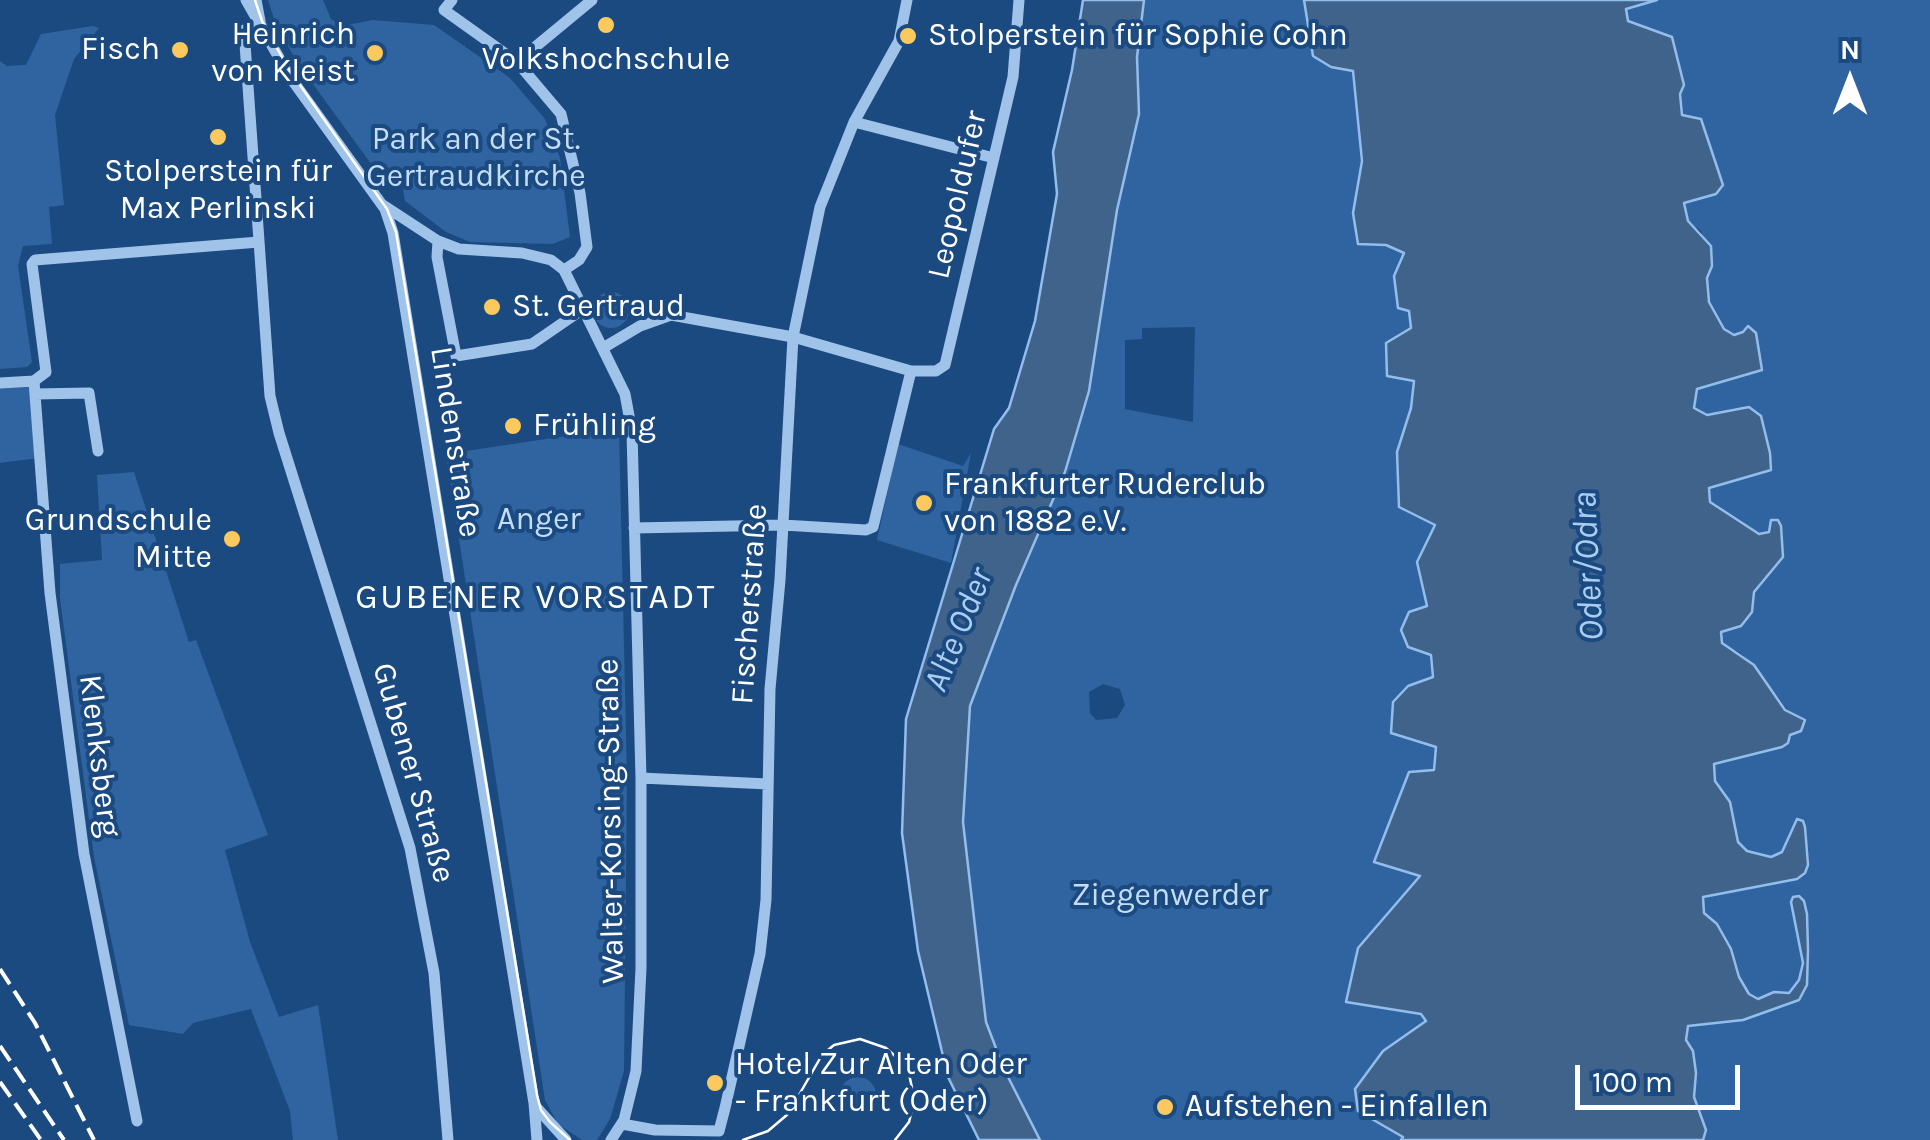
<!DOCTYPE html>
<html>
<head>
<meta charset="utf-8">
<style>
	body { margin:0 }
	#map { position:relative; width:1930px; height:1140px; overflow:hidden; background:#1b4a81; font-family:Karla,sans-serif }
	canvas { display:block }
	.north { position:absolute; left:1800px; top:30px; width:100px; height:100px; -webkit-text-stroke:8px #1b4a81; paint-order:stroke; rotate:0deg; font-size:28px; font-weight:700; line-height:40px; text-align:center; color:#fff }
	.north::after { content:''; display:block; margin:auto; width:35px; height:45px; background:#fff; clip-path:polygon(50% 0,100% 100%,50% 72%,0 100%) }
	.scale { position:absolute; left:1575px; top:1065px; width:165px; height:45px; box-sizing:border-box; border:5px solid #fff; border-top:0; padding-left:12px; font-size:30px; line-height:35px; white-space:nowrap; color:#fff; -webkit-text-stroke:8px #1b4a81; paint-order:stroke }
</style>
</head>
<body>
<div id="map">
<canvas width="1930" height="1140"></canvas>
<div class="north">N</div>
<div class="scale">100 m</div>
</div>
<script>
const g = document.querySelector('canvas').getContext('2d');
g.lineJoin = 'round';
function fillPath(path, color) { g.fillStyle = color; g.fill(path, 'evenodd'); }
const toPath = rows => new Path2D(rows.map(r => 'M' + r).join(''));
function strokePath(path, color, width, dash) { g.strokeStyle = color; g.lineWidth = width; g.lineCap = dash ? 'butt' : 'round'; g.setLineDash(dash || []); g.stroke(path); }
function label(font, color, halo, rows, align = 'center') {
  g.font = font + ' Karla,sans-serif'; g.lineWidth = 8; g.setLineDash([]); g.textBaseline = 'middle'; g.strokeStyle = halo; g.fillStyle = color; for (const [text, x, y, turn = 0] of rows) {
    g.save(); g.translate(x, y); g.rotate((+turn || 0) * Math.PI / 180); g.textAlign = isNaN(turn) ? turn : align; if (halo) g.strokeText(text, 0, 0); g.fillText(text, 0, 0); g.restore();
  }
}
const green = toPath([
	[268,0,323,0,331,19,342,26,373,20,434,25,510,78,545,119,560,158,570,237,553,244,470,242,446,232,405,201,402,184,394,173,374,168,297,62,276,25],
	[1144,0,1304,0,1313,56,1331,67,1353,71,1362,161,1353,213,1386,245,1404,253,1411,328,1386,343,1387,376,1414,380,1411,408,1397,452,1435,524,1417,562,1427,606,1433,677,1408,686,1437,747,1434,771,1375,861,1421,876,1358,948,1347,1001,1422,1014,1426,1021,1383,1051,1358,1112,1404,1137,1401,1140,1040,1140,1004,1069,986,1022,963,822,970,706,1016,585,1065,472,1089,391,1117,210,1139,114,1137,57],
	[1195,327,1193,422,1125,409,1125,340,1142,339,1142,328],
	[1103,684,1120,689,1125,705,1117,718,1096,720,1090,713,1089,692],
	[1657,0,1930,0,1930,1140,1703,1140,1706,1130,1694,1097,1696,1073,1693,1051,1686,1040,1688,1025,1743,1020,1799,1001,1808,950,1791,903,1804,963,1798,980,1789,994,1774,992,1759,999,1749,994,1739,977,1731,949,1717,924,1704,913,1702,897,1797,879,1794,823,1782,852,1771,857,1746,851,1738,842,1730,802,1715,781,1714,763,1782,747,1791,715,1754,665,1739,652,1722,644,1721,632,1752,612,1754,592,1783,557,1771,529,1759,534,1749,530,1710,503,1709,488,1771,470,1749,408,1707,415,1694,409,1696,389,1762,369,1756,333,1734,335,1724,329,1709,302,1707,278,1712,266,1701,231,1687,221,1684,203,1716,194,1682,115,1680,94,1629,22,1626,9],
	[93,26,99,28,74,59,55,115,64,205,49,207,52,244,23,246,18,266,32,362,27,367,0,369,0,61,7,66,26,65,41,34],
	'593 310a18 18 0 1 1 36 0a18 18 0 1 1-36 0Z',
	[31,384,38,458,0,463,0,387],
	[619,428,627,778,624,1071,610,1119,597,1140,582,1140,558,1124,545,1100,446,454],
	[898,444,963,466,971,453,951,563,877,540],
	[134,472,189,642,196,640,268,835,225,850,250,942,279,1017,318,1005,338,1140,293,1140,290,1111,251,1009,193,1023,183,1034,129,1025,94,857,60,598,60,564,102,560,97,475],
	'840 1095a18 18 0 1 1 36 0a18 18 0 1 1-36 0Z'
]);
const water = toPath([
	[1083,0,1144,0,1137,57,1139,114,1117,210,1089,391,1065,472,1016,585,970,706,963,822,986,1022,1004,1069,1040,1140,979,1140,948,1077,918,951,902,833,906,719,994,429,1009,408,1035,321,1057,194,1053,152,1072,70,1083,0],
	[1304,0,1657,0,1626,9,1628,21,1672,37,1684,85,1680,94,1682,115,1701,119,1723,185,1716,194,1684,203,1688,221,1711,246,1712,266,1707,278,1709,302,1724,329,1734,335,1743,332,1748,326,1756,333,1762,370,1697,389,1694,408,1707,415,1749,407,1761,416,1770,453,1771,470,1709,488,1710,502,1759,534,1769,532,1771,520,1778,520,1781,526,1783,557,1754,592,1752,612,1741,626,1721,632,1722,643,1754,665,1785,710,1805,720,1801,731,1790,735,1788,743,1782,747,1714,764,1715,781,1730,802,1738,842,1747,851,1771,857,1782,852,1797,819,1803,821,1805,827,1808,865,1805,873,1797,879,1703,897,1704,913,1717,924,1731,949,1739,977,1749,994,1758,999,1774,992,1789,993,1799,980,1803,963,1791,902,1793,897,1799,896,1804,901,1807,914,1808,950,1807,985,1799,1000,1743,1020,1688,1026,1686,1040,1693,1051,1696,1073,1694,1097,1706,1130,1703,1140,1401,1140,1403,1137,1358,1111,1355,1089,1383,1051,1426,1021,1421,1014,1346,1002,1358,948,1420,876,1374,862,1409,772,1434,770,1436,747,1391,733,1393,702,1408,686,1433,677,1431,655,1408,647,1401,630,1409,612,1427,606,1417,562,1435,525,1399,507,1397,452,1411,408,1414,381,1387,376,1386,343,1411,328,1409,311,1398,308,1394,276,1404,253,1386,245,1358,244,1353,213,1362,161,1353,71,1331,67,1313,56,1304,0]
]);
const minor = toPath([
	[246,0,290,77,385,209,393,233,534,1103,537,1140],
	[256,0,260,21],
	[452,0,444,10,517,62,561,114,580,193,587,247,579,260,564,270],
	[261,25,244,30,270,396,279,433,410,848,434,973,448,1140],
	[517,62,592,0],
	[854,122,994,158],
	[383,205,438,241,459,249,522,253,551,260,564,270,625,394,632,432,641,778,641,968,636,1071,624,1120,611,1140],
	[438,241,437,257,456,356,532,344,583,309],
	[603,348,640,326,671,315,793,337,911,371,936,371,945,365,1013,77,1019,0],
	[34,381,50,593,84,854,137,1121],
	[0,383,34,381,46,372,32,264,35,260,259,242],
	[35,394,89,393,98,451],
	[634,528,783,525,866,530,873,527,911,371],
	[641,778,768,784],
	[536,1107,566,1140],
	[622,1124,655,1130,719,1131,725,1108,760,954,766,900,770,689,780,580,793,337,820,207,854,122,899,41,907,0]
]);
const tram = toPath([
	[255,0,262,21,288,68,387,209,396,232,537,1095,541,1110,550,1122,570,1140],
	[743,1140,768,1131,788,1114,822,1055,834,1045,860,1039,886,1048,904,1064,909,1074,914,1097,912,1110,909,1122,895,1140]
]);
const rail = toPath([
	[0,969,35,1023,94,1140],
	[0,1046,64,1140],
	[0,1082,41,1140]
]);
const markers = [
	[606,25,10,"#fbc95d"],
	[908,36,10,"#fbc95d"],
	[180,50,10,"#fbc95d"],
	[375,53,10,"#fbc95d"],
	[218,137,10,"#fbc95d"],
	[492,307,10,"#fbc95d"],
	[513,426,10,"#fbc95d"],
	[924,503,10,"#fbc95d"],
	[232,539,10,"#fbc95d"],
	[715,1083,10,"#fbc95d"],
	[1165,1107,10,"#fbc95d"]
];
const poiNames = [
	["Heinrich",355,35,"right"],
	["von Kleist",355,72,"right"],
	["Stolperstein für Sophie Cohn",928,36],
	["Fisch",160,50,"right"],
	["Volkshochschule",606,60,"center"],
	["Stolperstein für",218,172,"center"],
	["Max Perlinski",218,209,"center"],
	["St. Gertraud",512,307],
	["Frühling",533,426],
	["Frankfurter Ruderclub",944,485],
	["von 1882 e.V.",944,522],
	["Grundschule",212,521,"right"],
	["Mitte",212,558,"right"],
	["Hotel Zur Alten Oder",735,1065],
	["- Frankfurt (Oder)",735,1102],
	["Aufstehen - Einfallen",1185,1107]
];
const parkNames = [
	["Park an der St.",476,140],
	["Gertraudkirche",476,177],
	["Anger",539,520],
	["Ziegenwerder",1170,896]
];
const streetNames = [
	["Leopoldufer",958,195,-77],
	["Lindenstraße",455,442,81],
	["Fischerstraße",750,604,-86],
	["Klenksberg",99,756,83],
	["Gubener Straße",413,773,74],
	["Walter-Korsing-Straße",611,821,-91]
];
const waterNames = [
	["Oder/Odra",1589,566,-93],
	["Alte Oder",959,630,-68]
];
const neighbourhoodNames = [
	["GUBENER VORSTADT",536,598]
];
fillPath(green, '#2f64a0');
fillPath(water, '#40638c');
strokePath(water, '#93beec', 2.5);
strokePath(minor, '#a0c3ea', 11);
strokePath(tram, '#fff', 2.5);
strokePath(rail, '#fff', 4, [18, 8]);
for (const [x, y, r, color] of markers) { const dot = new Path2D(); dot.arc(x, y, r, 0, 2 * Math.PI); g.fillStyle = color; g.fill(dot); strokePath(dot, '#1b4a81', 4); }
label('32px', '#fff', '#1b4a81', poiNames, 'left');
label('32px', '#c4ddf7', '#1b4a81', parkNames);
label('32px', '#fff', '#1b4a81', streetNames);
label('italic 35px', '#abcdf2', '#1b4a81', waterNames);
g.letterSpacing = '2.5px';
label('35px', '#fff', '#1b4a81', neighbourhoodNames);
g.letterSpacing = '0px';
</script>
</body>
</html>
